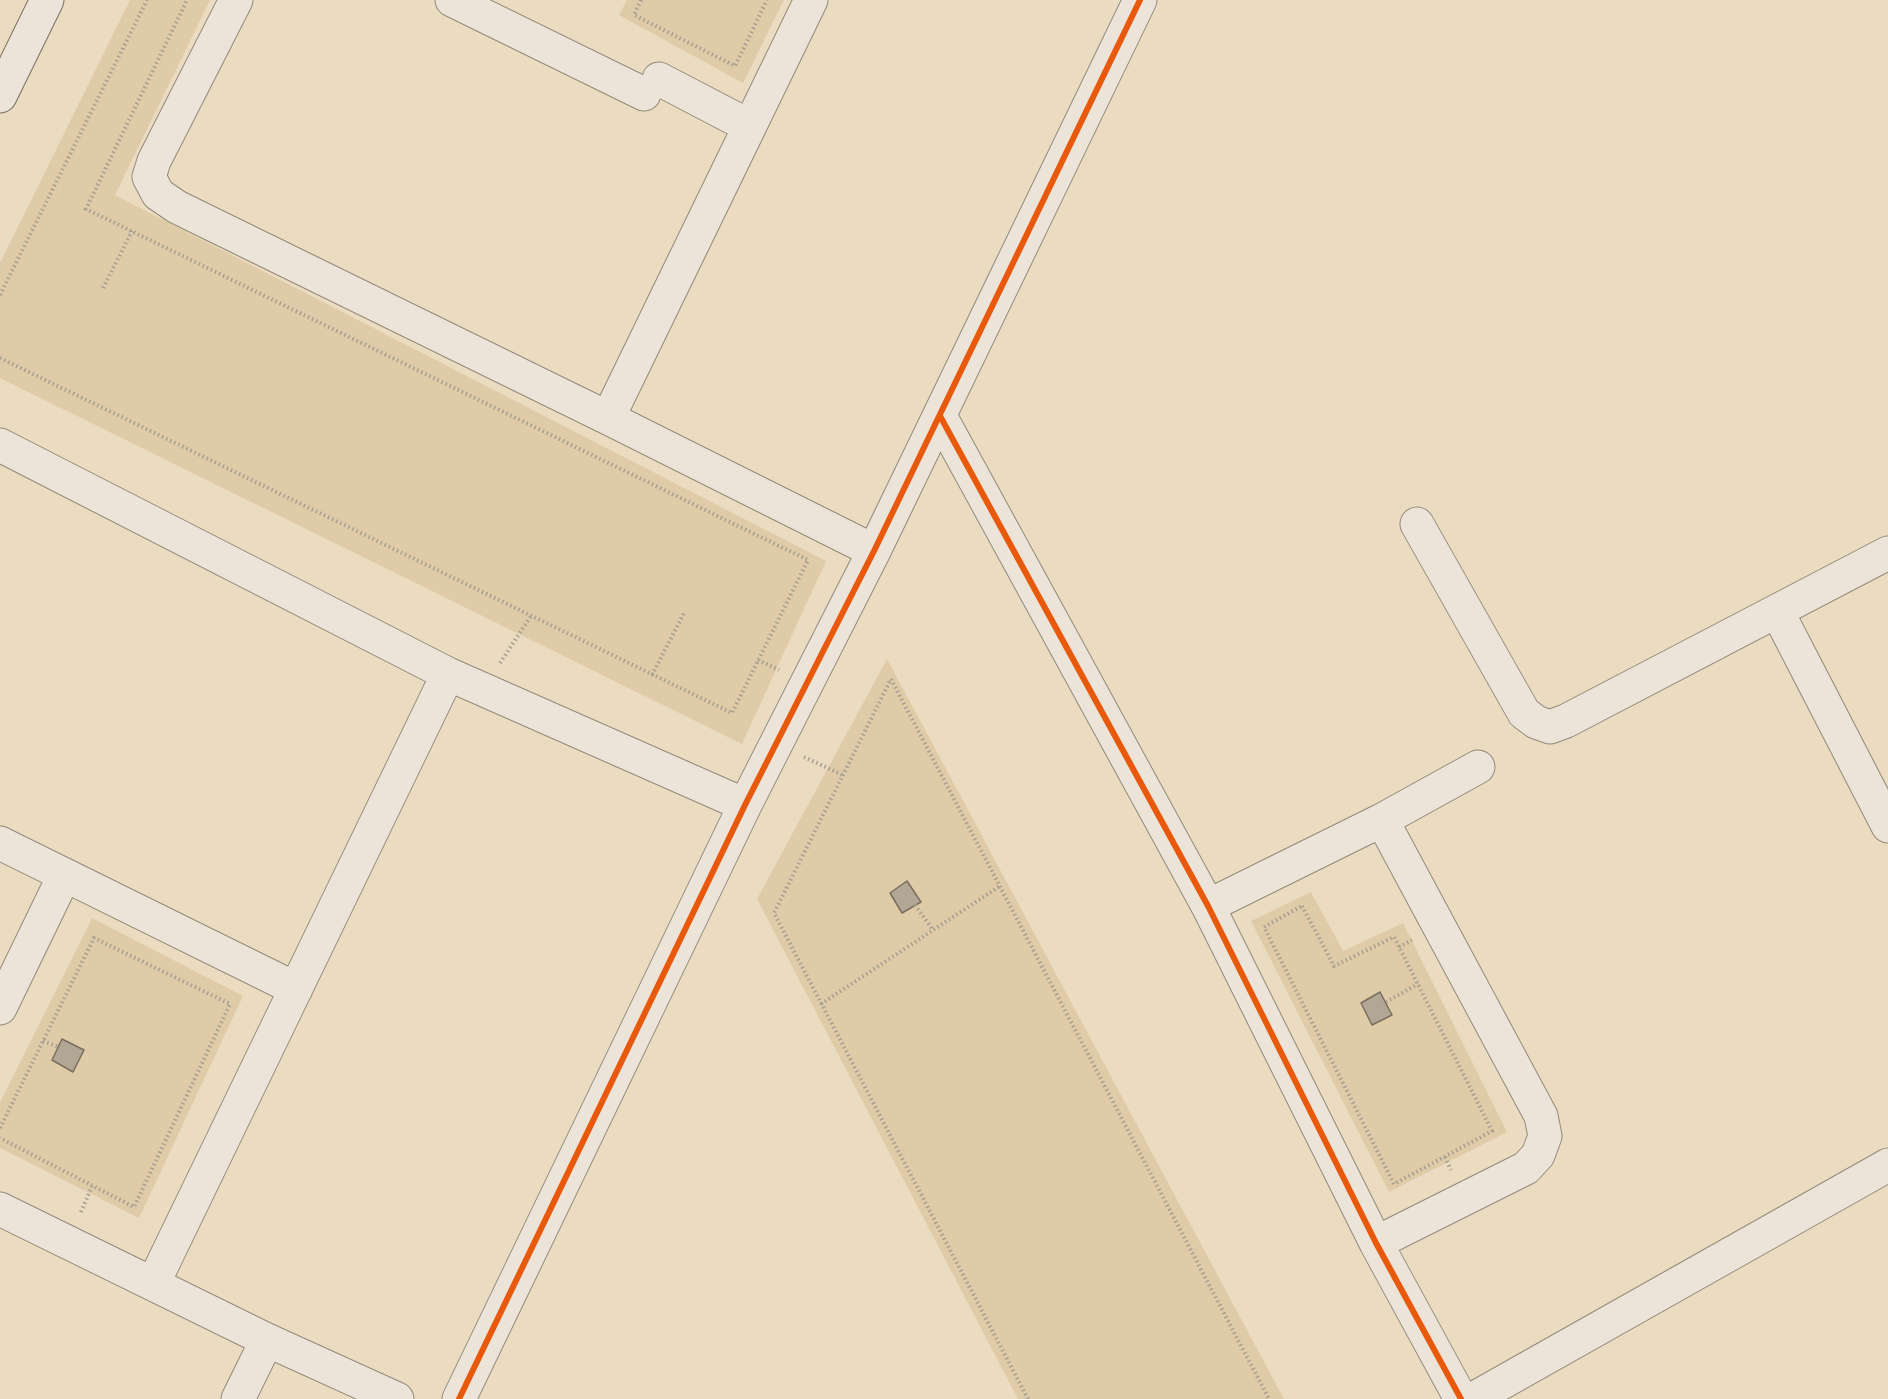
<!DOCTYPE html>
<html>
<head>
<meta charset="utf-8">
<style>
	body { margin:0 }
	canvas { display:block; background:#eadbc1 }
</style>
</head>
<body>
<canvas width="1888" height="1399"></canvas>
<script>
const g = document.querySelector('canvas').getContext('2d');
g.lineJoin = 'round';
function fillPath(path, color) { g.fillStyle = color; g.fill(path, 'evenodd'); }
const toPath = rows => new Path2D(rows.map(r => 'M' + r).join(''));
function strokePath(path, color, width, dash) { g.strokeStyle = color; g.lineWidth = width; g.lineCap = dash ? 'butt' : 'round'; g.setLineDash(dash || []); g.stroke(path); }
const green = toPath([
	[130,0,210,0,115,195,826,561,742,744,0,378,0,263],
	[627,0,784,0,743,83,619,15],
	[887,659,1284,1399,1018,1399,757,899],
	[1311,892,1343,951,1403,923,1507,1132,1389,1192,1251,921],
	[92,918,243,996,139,1218,0,1148,0,1102]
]);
const building = toPath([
	[907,881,921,902,902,913,890,893,907,881],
	[1380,992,1392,1015,1372,1025,1361,1003,1380,992],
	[62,1039,84,1050,73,1072,52,1060,62,1039]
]);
const path = toPath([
	[641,0,634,15,735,66,767,0],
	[103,288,132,231],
	[0,295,147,0],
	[0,358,732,713,808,560,86,209,187,0],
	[758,660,779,670],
	[500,663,531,616],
	[652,675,685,611],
	[804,757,843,775],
	[915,905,933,930],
	[1302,906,1334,966,1394,937,1492,1131,1394,1184,1264,927,1302,906],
	[1399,947,1412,940],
	[1386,1002,1418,984],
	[821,1004,1000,886],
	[43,1041,59,1047],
	[0,1128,94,938,230,1004,134,1207,0,1138],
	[1445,1157,1451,1170],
	[81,1212,92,1186],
	[1028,1399,774,913,891,679,1269,1399]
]);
const street = toPath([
	[236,0,154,161,149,177,158,194,177,207,608,418,874,551],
	[452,0,644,94],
	[659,79,749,126],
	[940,416,1208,906,1376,1243,1461,1399],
	[608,418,811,0],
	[0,445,448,674,745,805],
	[1417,524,1524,713,1536,722,1550,727,1566,721,1888,553],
	[1777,611,1888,826],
	[0,843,296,989],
	[1208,906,1382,820,1478,767],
	[0,1008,64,876],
	[0,1209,267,1340,397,1399],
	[1376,1243,1526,1168,1538,1155,1545,1136,1541,1116,1382,820],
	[153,1284,448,674],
	[238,1399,267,1340],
	[459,1399,745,805,874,551,1140,0],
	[1473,1399,1888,1165]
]);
const secondary = toPath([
	[0,96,47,0]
]);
const cycleway = toPath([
	[940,416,1208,906,1376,1243,1461,1399],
	[459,1399,745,805,874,551,1140,0]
]);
fillPath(green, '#e0cba8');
fillPath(building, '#b1a794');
strokePath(building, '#796f5f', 1.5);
strokePath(street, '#948a79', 35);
strokePath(secondary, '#796f5f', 35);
strokePath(path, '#a69f92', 4, [1.5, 3]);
strokePath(street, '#ece4d8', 33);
strokePath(secondary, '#ece4d8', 33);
strokePath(cycleway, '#e8590c', 6);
</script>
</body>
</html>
